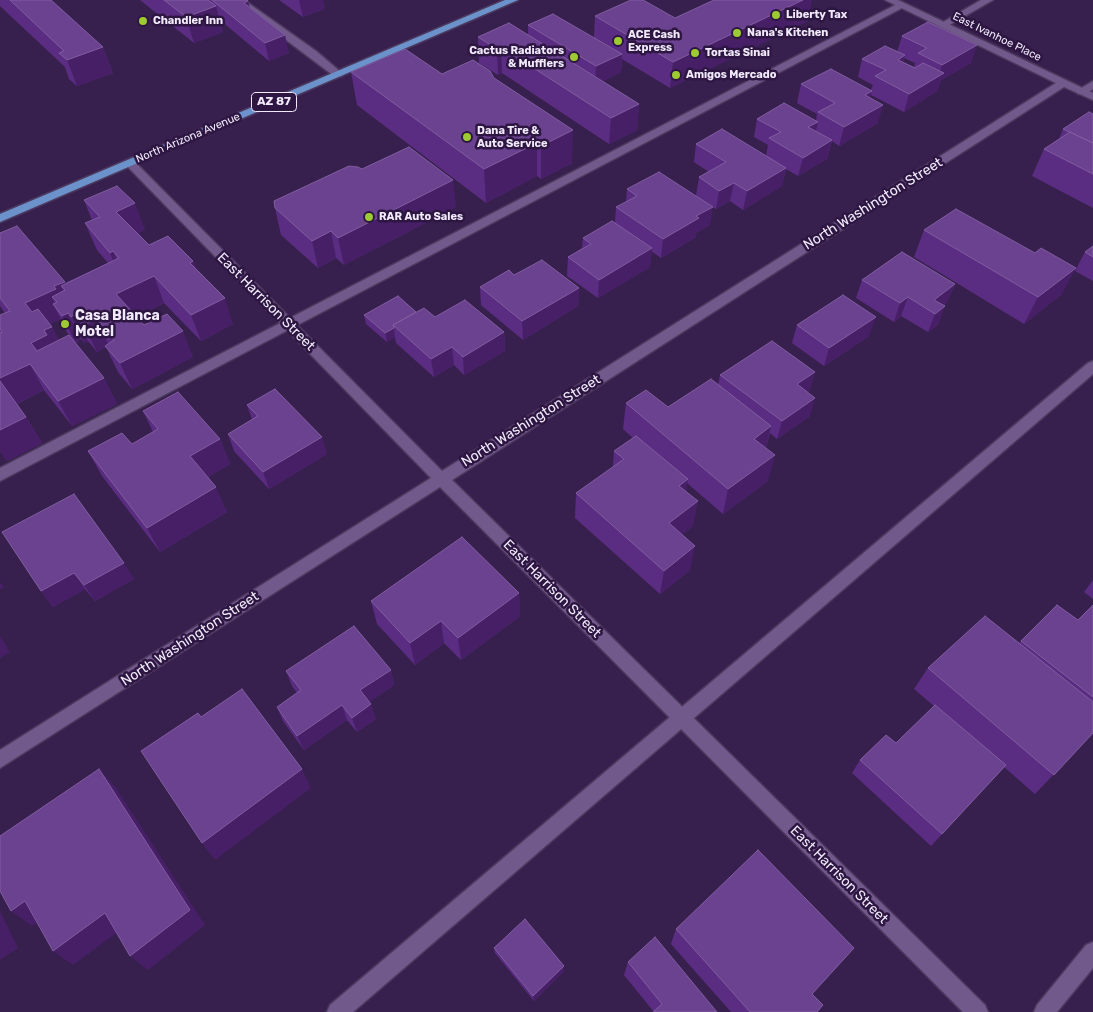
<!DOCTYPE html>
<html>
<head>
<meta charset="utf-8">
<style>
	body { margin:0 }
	canvas { display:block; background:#37204d }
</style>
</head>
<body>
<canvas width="1093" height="1012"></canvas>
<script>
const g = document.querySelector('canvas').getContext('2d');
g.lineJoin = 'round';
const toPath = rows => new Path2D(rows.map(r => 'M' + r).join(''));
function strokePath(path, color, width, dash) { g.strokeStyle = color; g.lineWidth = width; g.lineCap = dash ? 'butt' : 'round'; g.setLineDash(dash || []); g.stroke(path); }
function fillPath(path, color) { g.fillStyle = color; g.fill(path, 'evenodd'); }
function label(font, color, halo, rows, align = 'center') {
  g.font = font + ' Rubik,sans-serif'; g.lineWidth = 5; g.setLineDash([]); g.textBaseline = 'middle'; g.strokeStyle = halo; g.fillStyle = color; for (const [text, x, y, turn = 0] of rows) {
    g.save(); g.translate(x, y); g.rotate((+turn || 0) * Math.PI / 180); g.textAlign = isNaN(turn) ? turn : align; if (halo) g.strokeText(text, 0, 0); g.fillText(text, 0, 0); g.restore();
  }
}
const lane = toPath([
	[233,0,244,0,316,51,343,74,342,76,334,76,233,0],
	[981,0,993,0,946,27,943,28,938,25,981,0],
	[901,2,906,5,904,7,0,481,0,468,901,2],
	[1093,81,1093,89,1086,94,1078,94,1077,92,1078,90,1093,81],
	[1093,361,1093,374,353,1012,327,1012,330,1005,1088,363,1093,361]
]);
const street = toPath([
	[885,0,898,0,1093,93,1093,100,1064,87,452,480,985,1005,988,1012,963,1012,440,487,0,768,0,750,431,478,126,165,124,163,126,161,134,161,442,471,1056,83,885,0],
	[1093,942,1093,968,1057,1012,1034,1012,1037,1005,1086,945,1093,942]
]);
const primary = toPath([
	[505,0,518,0,0,222,0,214,505,0]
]);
const wall = toPath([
	[0,0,51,0,103,47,113,73,77,86,69,79,65,67,0,6],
	[140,0,208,0,210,1,209,0,247,0,248,1,250,8,289,53,269,61,220,20,223,32,194,43],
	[279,0,323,0,324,9,303,17],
	[595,16,675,18,808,21,670,88,622,59,621,72,603,81,639,104,637,130,609,144,502,73,498,75,479,63,478,37,528,35,528,25,594,37],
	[902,36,971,63,941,80,937,91,904,112,871,95,870,98,878,123,839,146,832,141,827,159,798,176,786,169,782,186,743,210,730,201,716,209,696,196,699,177,709,172,694,162,696,144,766,156,768,145,754,137,757,119,816,121,817,114,797,103,801,84,871,90,873,85,858,77,862,59,897,52],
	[904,58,915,63,914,67,903,62],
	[351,72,442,74,494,78,572,163,541,179,537,176,486,203,357,105],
	[1093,114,1093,208,1032,176,1044,149,1059,139,1063,129],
	[627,189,710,225,696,233,696,237,661,258,651,251,650,267,598,298,567,276,568,257,582,248,583,238,615,223,616,207,626,202],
	[84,200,145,230,138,233,149,245,193,261,196,269,233,324,201,341,164,303,137,317,144,325,193,357,132,389,118,372,106,347,97,352,88,341,84,343,81,339,76,343,66,331,61,319,50,324,59,340,104,378,117,404,72,426,44,390,17,404,26,417,42,443,7,461,0,451,0,315,5,313,0,306,0,233,65,283,108,263,97,250,85,223,92,220],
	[456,207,344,265,336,258,318,268,281,235,275,208],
	[924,230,1062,294,1024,324,914,257],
	[1093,246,1093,281,1075,271,1085,252],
	[514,275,579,288,578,306,523,340,481,305,480,287],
	[862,280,955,284,947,302,944,305,938,325,928,332,901,316,894,322,856,298],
	[416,312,435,317,504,332,505,351,464,375,454,365,434,377,396,343,395,337,387,342,366,324,364,315],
	[797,325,869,336,824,366,792,343],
	[720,375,810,390,807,392,810,416,777,439,770,433,766,448,768,481,723,514,687,483,686,491,693,526,682,534,690,570,660,594,575,518,576,493,613,467,614,451,633,438,623,429,626,403,668,407,718,385],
	[247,405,327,454,269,489,234,451,228,434,252,419],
	[143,411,220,439,230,464,208,477,227,512,160,552,102,476,88,451,132,444,153,432],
	[2,532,134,579,95,601,85,589,53,607,41,591],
	[1093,580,1093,599,1084,592],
	[519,593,520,616,461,660,444,643,415,665,377,624,371,601],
	[1093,605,1093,733,1035,794,1004,767,931,846,852,773,860,760,896,743,934,706,914,689,928,668,1019,643,1021,641,1078,620],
	[391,670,394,685,369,702,376,719,357,732,347,720,304,750,283,721,277,707,297,693,292,686,286,671],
	[676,929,812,994,817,1012,731,1012,671,944],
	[494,948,564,966,564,971,534,1001,495,953],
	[628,962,717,1012,654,1012,624,975]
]);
const shadedWall = toPath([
	[299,0,323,0,324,9,303,17],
	[803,0,812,0,808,21,670,88,673,62],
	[248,1,252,19,244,3],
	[216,6,223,32,194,43,186,17],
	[285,35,289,53,269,61,265,43],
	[977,45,971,63,941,80,937,91,904,112,909,94,938,76,942,65],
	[103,47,113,73,77,86,67,60],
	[501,47,502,73,498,75,497,49],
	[622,54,621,72,595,85,596,66],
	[905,55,899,73,898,60],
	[872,91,867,109,865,95],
	[639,104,637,130,609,144,611,118],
	[883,105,878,123,839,146,844,127],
	[818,122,814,140,808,127],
	[573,130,572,163,541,179,541,146],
	[832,140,827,159,798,176,803,158],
	[537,143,537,176,486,203,484,169],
	[786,168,782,186,743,210,747,191],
	[453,180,456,207,344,265,338,238],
	[734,183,730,201,716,209,719,191],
	[135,203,145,230,127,238,116,212],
	[713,207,710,225,696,233,696,237,661,258,663,239,696,216],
	[331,231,336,258,318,268,312,241],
	[652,248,650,267,598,298,599,280],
	[113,251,124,278,121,279,110,253],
	[193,261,202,288,190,263],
	[1076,268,1062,294,1024,324,1038,297],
	[154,276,164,303,128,321,116,294],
	[65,282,77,308,61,286,73,310,68,313,81,339,76,343,62,316,57,302,52,297,60,313,53,304,61,319,39,329,25,303,54,286],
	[955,284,947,302,934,313,934,300],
	[579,288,578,306,523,340,522,321],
	[908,297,901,316,894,322,900,303],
	[225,298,233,324,201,341,191,315],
	[945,306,938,325,928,332,935,314],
	[75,314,88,341,84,343,71,317],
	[876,317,869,336,824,366,829,348],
	[97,319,109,346,97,352,84,325],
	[52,327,66,353,46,369,31,343,44,330],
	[394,328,395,337,387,342,385,333],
	[183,331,193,357,132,389,120,363],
	[504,332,505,351,464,375,463,357],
	[452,347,454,365,434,377,431,359],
	[30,364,44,390,14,405,0,382,0,378],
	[815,372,810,390,792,402,797,384],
	[104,378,117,404,72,426,58,401],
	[815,398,810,416,777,439,782,421],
	[26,417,42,443,7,461,0,451,0,430],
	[771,426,765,452,754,439],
	[322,437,327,454,269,489,263,472],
	[220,439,230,464,201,481,190,456],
	[775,455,768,481,723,514,728,489],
	[688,479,683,504,679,486],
	[216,487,227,512,160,552,147,528],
	[698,501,693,526,665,547,669,523],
	[695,546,690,570,660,594,664,571],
	[124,563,134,579,95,601,84,585],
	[74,573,85,589,53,607,41,591],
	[0,582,4,587,0,590],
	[519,593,520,616,461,660,458,638],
	[441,621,444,643,415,665,410,643],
	[0,636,10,652,0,658],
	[391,670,394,685,365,705,360,690],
	[371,704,376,719,357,732,352,718],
	[342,705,347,720,304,750,297,736],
	[99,769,116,788,205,925,148,970,130,956],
	[302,769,311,788,215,860,202,843],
	[25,901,46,916,32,926,11,911],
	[0,911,18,948,0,960],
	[105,913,123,928,73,965,53,951],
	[564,966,564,971,534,1001,533,996]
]);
const building = toPath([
	[10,0,51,0,103,47,67,60,59,53,64,51,10,0],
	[164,0,208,0,216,6,186,17,164,0],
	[212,0,247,0,248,1,244,3,285,35,265,43,212,0],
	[631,0,643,0,675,18,714,0,803,0,673,62,595,16,631,0],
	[553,14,622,54,596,66,528,25,553,14],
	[928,22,977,45,942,65,918,53,927,48,902,36,928,22],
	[509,23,639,104,611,118,501,47,497,49,478,37,509,23],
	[885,46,905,55,898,60,915,68,923,63,944,73,909,94,875,76,886,70,862,59,885,46],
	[405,49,442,74,473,60,490,71,494,78,573,130,541,146,537,143,484,169,351,72,405,49],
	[831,69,872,91,865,95,883,105,844,127,818,112,835,103,801,84,831,69],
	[784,103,818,122,808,127,832,140,803,158,769,138,781,132,757,119,784,103],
	[1089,112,1093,114,1093,143,1063,129,1089,112],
	[722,129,786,168,747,191,734,183,719,191,699,177,726,162,696,144,722,129],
	[1070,132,1093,143,1093,174,1044,149,1070,132],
	[409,147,453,180,338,238,331,231,312,241,275,208,274,201,349,166,358,167,362,169,409,147],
	[659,172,713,207,696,216,699,218,663,239,616,207,637,196,627,189,659,172],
	[117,186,135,203,116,212,149,245,168,236,193,261,190,263,225,298,191,315,154,276,116,294,144,325,167,314,183,331,120,363,105,346,114,340,97,319,84,325,75,314,71,317,68,313,62,316,53,304,57,302,52,297,65,290,61,286,119,258,113,251,110,253,85,223,100,217,84,200,117,186],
	[956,209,1035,253,1041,248,1076,268,1038,297,924,230,956,209],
	[612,221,652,248,599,280,568,257,591,244,583,238,612,221],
	[17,226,65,282,54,286,56,289,25,303,32,312,38,309,52,327,44,330,47,335,31,343,37,351,69,335,104,378,58,401,30,364,0,378,0,333,2,332,0,329,0,315,10,311,0,298,0,233,17,226],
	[1093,246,1093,257,1085,252,1093,246],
	[902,252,955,284,934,300,945,306,935,314,908,297,900,303,862,280,902,252],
	[542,260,579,288,522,321,480,287,509,270,514,275,542,260],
	[843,295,876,317,829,348,797,325,843,295],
	[398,296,416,312,393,325,394,328,385,333,364,315,398,296],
	[465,300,504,332,463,357,452,347,431,359,393,325,424,308,435,317,465,300],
	[772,341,815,372,797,384,815,398,782,421,720,375,772,341],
	[711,379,771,426,754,439,775,455,728,489,626,403,646,390,668,407,711,379],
	[0,381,26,417,0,430,0,381],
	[275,389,322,437,263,472,228,434,258,416,247,405,275,389],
	[178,392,220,439,190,456,216,487,147,528,88,451,122,433,132,444,158,429,143,411,178,392],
	[636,436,688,479,679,486,698,501,669,523,695,546,664,571,576,493,624,459,614,451,636,436],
	[74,494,124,563,84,585,74,573,41,591,2,532,74,494],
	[462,537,519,593,458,638,441,621,410,643,371,601,462,537],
	[1057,605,1078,620,1093,605,1093,697,1021,641,1057,605],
	[985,616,1093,702,1093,733,1054,775,928,668,985,616],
	[354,626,391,670,360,690,371,704,352,718,342,705,297,736,277,707,301,690,286,671,354,626],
	[242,689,302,769,202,843,141,751,198,713,201,717,242,689],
	[935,705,1006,765,942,834,860,760,886,735,896,743,935,705],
	[99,769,190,910,130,956,105,913,53,951,25,901,11,911,0,891,0,836,99,769],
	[758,850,854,948,812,994,823,1005,817,1012,750,1012,676,929,758,850],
	[525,919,564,966,533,996,494,948,525,919],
	[655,937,717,1012,653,1012,662,1004,628,962,655,937]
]);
const markers = [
	[776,15,5,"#9dca30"],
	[143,21,5,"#9dca30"],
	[737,33,5,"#9dca30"],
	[618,41,5,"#9dca30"],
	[695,53,5,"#9dca30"],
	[574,57,5,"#9dca30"],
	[676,75,5,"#9dca30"],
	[467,137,5,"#9dca30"],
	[369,217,5,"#9dca30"],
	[65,324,5,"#9dca30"]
];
const farPoinames = [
	["Liberty Tax",786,15],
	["Chandler Inn",153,21],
	["Nana's Kitchen",747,33],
	["ACE Cash",628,35],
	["Express",628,48],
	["Cactus Radiators",564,51,"right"],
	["& Mufflers",564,64,"right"],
	["Tortas Sinai",705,53],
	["Amigos Mercado",686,75],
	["Dana Tire &",477,131],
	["Auto Service",477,144],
	["RAR Auto Sales",379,217]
];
const farStreetnames = [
	["East Ivanhoe Place",997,37,26],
	["North Arizona Avenue",188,138,-23]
];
const shields = [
	[274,102,45]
];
const shieldNames = [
	["AZ 87",274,102]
];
const streetNames = [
	["North Washington Street",873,204,-32],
	["East Harrison Street",266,302,45],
	["North Washington Street",531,421,-32],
	["East Harrison Street",552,589,45],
	["North Washington Street",190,639,-33],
	["East Harrison Street",839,875,45]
];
const poiNames = [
	["Casa Blanca",75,316],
	["Motel",75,332]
];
strokePath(lane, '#4c395e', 3);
strokePath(street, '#4c395e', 3);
strokePath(primary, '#4c395e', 3);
fillPath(lane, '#715a8b');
fillPath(street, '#715a8b');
fillPath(primary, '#6c92cc');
fillPath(wall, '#5b2d82');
fillPath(shadedWall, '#461f67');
fillPath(building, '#6b428f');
strokePath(building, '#805ca0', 1);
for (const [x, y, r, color] of markers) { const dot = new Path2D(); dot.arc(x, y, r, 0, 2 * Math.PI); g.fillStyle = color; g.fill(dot); strokePath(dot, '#2d1642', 2); }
label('bold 11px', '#f1eafb', '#2d1642', farPoinames, 'left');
label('11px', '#f1eafb', '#2d1642', farStreetnames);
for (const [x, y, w] of shields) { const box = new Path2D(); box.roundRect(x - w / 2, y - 9.5, w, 19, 4); g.fillStyle = '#2d1642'; g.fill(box); strokePath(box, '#f1eafb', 1); }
label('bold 12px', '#f1eafb', null, shieldNames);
label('14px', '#f1eafb', '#2d1642', streetNames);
label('bold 14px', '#f1eafb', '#2d1642', poiNames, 'left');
</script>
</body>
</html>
